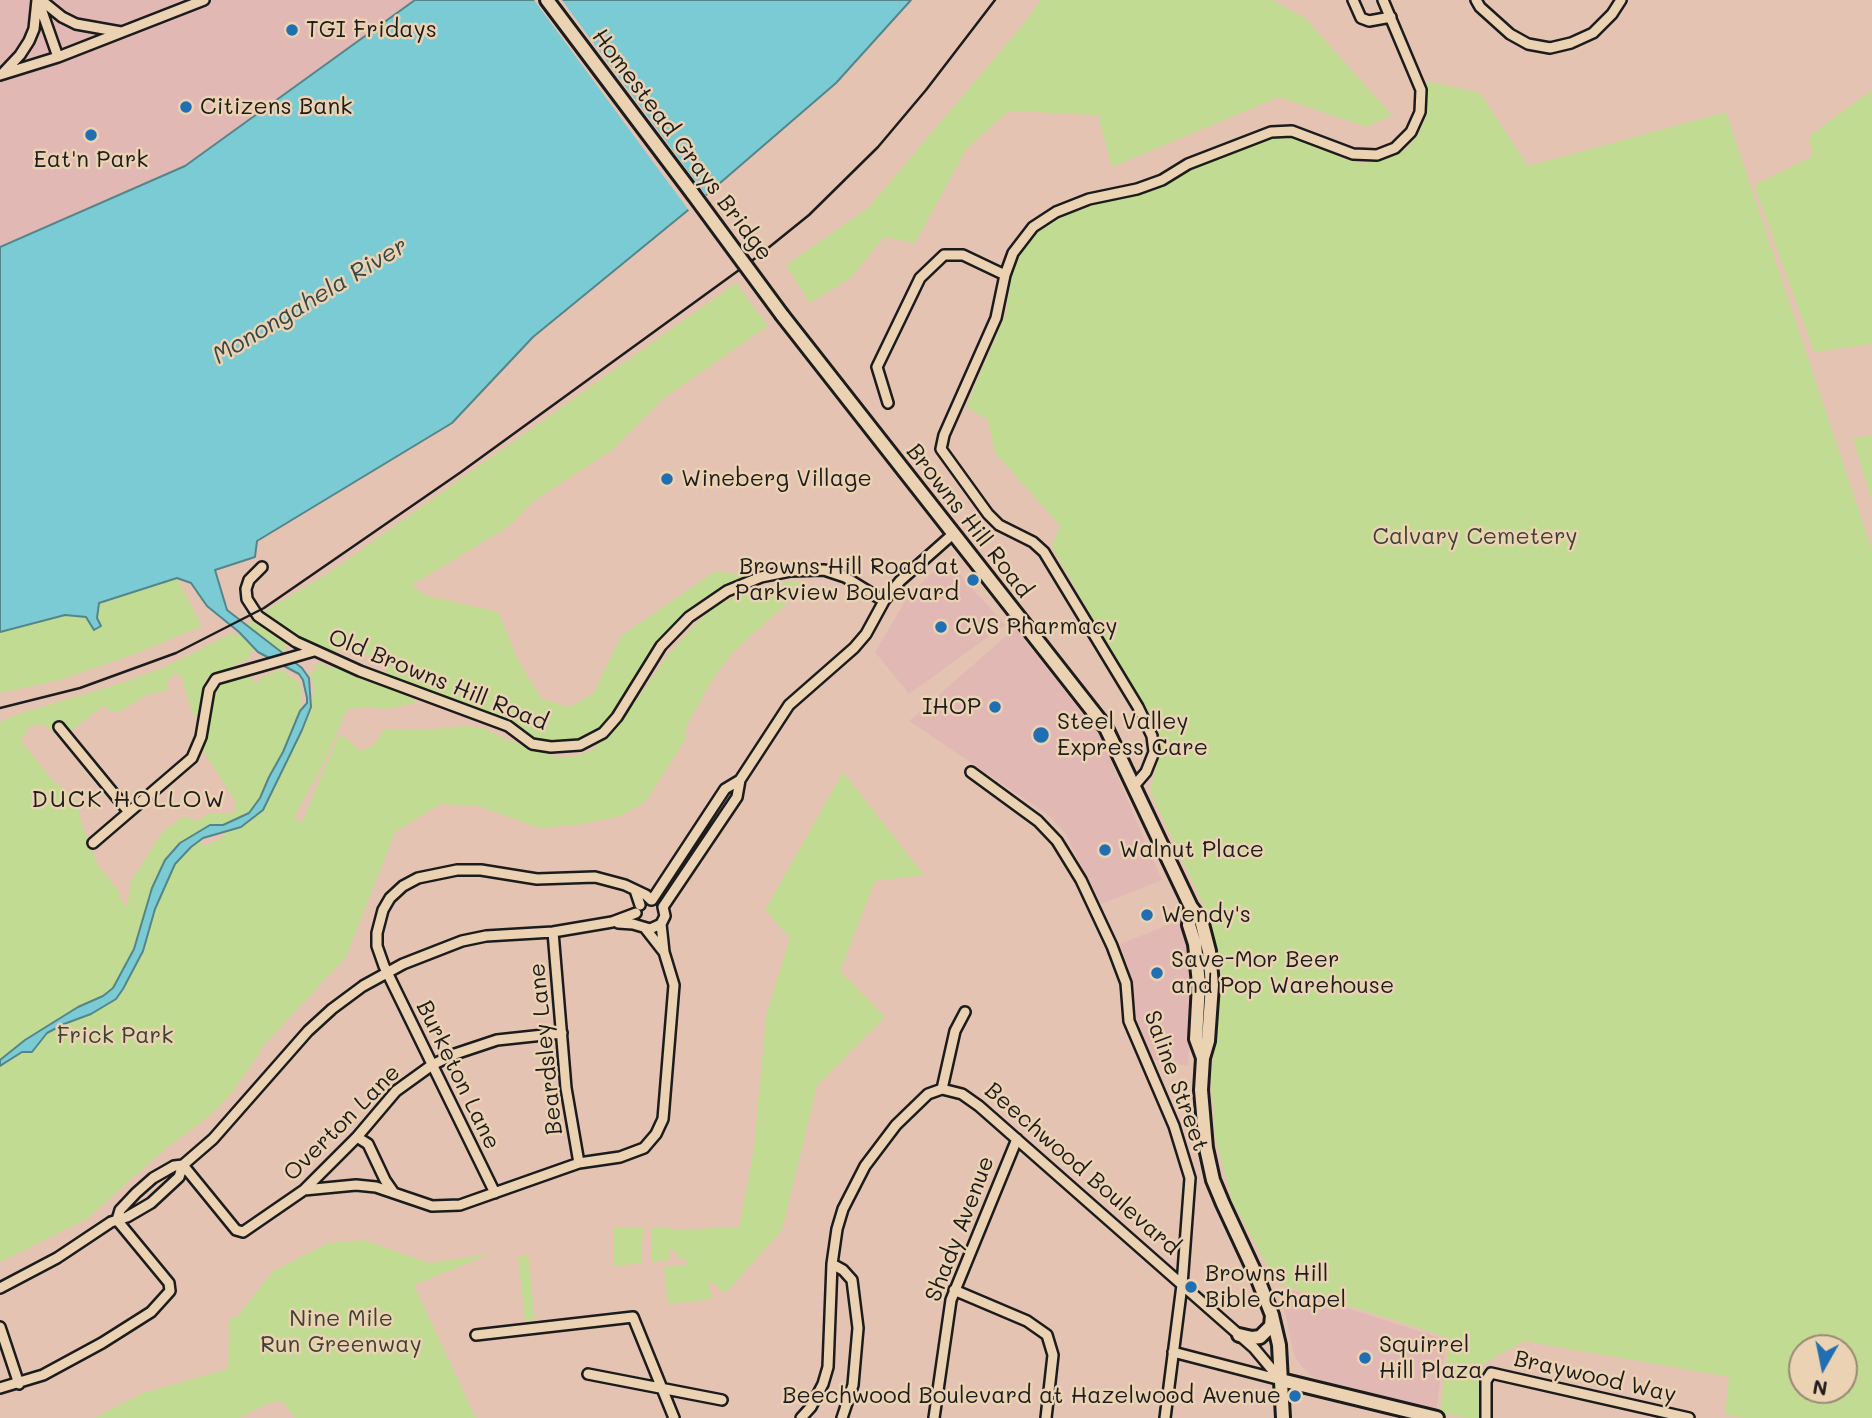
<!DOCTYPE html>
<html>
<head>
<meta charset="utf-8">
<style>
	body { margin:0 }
	#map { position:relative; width:1872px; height:1418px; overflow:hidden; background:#e5c3b3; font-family:Mali,sans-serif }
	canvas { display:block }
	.north { position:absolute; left:1788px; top:1334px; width:70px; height:70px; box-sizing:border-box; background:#ebd2b3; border:2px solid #988977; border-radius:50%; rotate:189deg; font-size:19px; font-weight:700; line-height:28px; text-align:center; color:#1c1c1c }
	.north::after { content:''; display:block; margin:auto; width:24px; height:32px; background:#1f6fb2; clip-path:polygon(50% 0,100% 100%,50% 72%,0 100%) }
</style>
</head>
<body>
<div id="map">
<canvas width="1872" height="1418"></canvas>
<div class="north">N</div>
</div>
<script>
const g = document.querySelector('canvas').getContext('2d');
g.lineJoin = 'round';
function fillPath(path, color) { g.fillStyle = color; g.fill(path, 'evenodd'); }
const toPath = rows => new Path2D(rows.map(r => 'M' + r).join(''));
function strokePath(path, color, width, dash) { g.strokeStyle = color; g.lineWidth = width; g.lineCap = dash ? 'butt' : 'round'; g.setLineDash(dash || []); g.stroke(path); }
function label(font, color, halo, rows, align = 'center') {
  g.font = font + ' Mali,sans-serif'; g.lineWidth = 5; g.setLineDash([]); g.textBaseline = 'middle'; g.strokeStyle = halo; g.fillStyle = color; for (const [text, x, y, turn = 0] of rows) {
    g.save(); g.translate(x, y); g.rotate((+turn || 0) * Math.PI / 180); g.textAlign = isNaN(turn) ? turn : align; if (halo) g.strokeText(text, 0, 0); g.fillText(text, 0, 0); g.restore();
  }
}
const built = toPath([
	[0,0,415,0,185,166,0,247],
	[947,560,1005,625,909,694,875,652,910,593],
	[1015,628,1100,736,1162,880,1101,904,1065,833,1047,814,909,721],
	[1185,918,1195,960,1188,1066,1150,1059,1138,1033,1132,981,1120,944],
	[1288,1289,1446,1340,1436,1411,1339,1387,1313,1377,1302,1367,1294,1355,1282,1298]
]);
const green = toPath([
	[1041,0,1272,0,1305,18,1392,115,1367,127,1279,97,1112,167,1098,115,1009,111,967,148,915,243,884,237,851,278,810,303,786,265,868,208,1025,22],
	[1427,81,1480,93,1528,166,1726,112,1872,550,1872,1418,1746,1418,1725,1415,1729,1377,1524,1341,1483,1364,1483,1418,1466,1418,1440,1412,1450,1338,1277,1283,1233,1203,1215,1138,1211,1079,1221,967,1210,919,1150,791,1163,742,1052,547,1060,525,995,453,988,420,966,407,1006,313,1012,273,1021,250,1037,232,1058,218,1100,203,1153,191,1194,168,1264,140,1280,137,1295,138,1342,158,1360,163,1376,162,1393,157,1409,146,1419,133,1426,117],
	[1802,1348,1844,1348,1844,1390,1802,1390],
	[1872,90,1872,344,1814,352,1754,185,1813,156,1809,136],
	[736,283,768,326,664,398,615,448,534,501,508,527,412,585,424,595,498,612,519,662,542,699,569,707,593,694,621,636,714,572,754,574,715,592,691,608,668,631,609,719,598,730,576,741,562,743,549,743,535,739,506,720,385,674,389,661,349,650,328,651,278,626,260,614,330,572],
	[1872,435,1872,502,1853,438],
	[177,578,202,626,132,655,60,680,0,693,0,632,65,615,86,617,93,629,99,603],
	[790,581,804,582,808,587,785,605,734,651,712,680,687,725,684,742,646,801,621,816,582,824,539,828,479,806,440,804,395,832,346,957,261,1048,259,1054,230,1095,209,1116,164,1150,87,1219,0,1262,0,722,21,713,125,682,167,666,230,634,242,635,258,650,258,652,250,651,249,659,235,665,238,669,205,678,202,710,199,716,194,717,182,681,184,679,175,672,167,682,168,690,146,695,119,712,109,711,104,705,68,733,52,731,43,724,28,727,21,741,51,778,77,801,82,825,98,865,119,891,120,898,127,908,131,881,163,831,185,816,196,821,211,813,234,813,236,802,202,749,213,695,218,686,249,675,257,684,260,678,280,669,299,682,302,694,300,711,294,730,255,806,249,813,238,820,223,825,210,825,165,860,152,888,142,921,163,892,175,864,191,847,203,838,201,846,220,840,226,832,241,827,263,810,311,707,314,688,310,672,317,669,313,664,323,664,330,668,336,667,412,698,416,703,385,709,363,707,347,710,323,765,294,817,302,822,340,733,361,751,375,744,384,729,423,730,466,726,483,728,507,740,557,757,578,756,593,750,642,693,669,653,711,608,743,593],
	[256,618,287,641,284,654,245,626],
	[843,772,924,875,875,881,840,971,885,1017,817,1086,782,1230,725,1294,708,1279,712,1299,668,1304,664,1267,690,1264,683,1258,678,1259,678,1254,670,1247,669,1260,651,1262,652,1228,671,1228,671,1230,739,1227,754,1149,766,1016,790,938,765,910],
	[614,1227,643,1227,641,1263,614,1266],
	[364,1240,429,1263,490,1254,414,1285,476,1418,295,1418,282,1401,269,1403,239,1418,94,1418,143,1393,228,1369,229,1331,228,1328,230,1318,237,1317,273,1271,328,1243],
	[528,1254,535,1320,525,1321,518,1258]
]);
const water = toPath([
	[415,0,911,0,836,83,698,202,533,337,452,423,257,541,255,557,215,570,227,610,302,668,309,678,311,707,302,730,263,810,241,827,203,838,191,847,175,864,155,909,143,951,123,989,116,999,91,1014,64,1024,47,1033,32,1052,22,1052,0,1066,0,1060,25,1040,78,1007,103,996,113,988,134,949,152,888,165,860,180,843,210,825,223,825,249,813,260,798,269,777,283,752,300,711,307,703,307,698,303,680,299,674,258,652,239,632,207,606,191,583,177,578,99,603,97,618,101,626,94,630,86,617,65,615,0,632,0,247,185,166,415,0]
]);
const pier = toPath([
	[534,0,562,0,592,41,708,198,690,212]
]);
const minor = toPath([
	[38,0,58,57],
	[41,0,62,17,76,24,121,32],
	[1353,0,1361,18,1369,21,1391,17],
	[1476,0,1480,7,1510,34,1528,44,1550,48,1571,43,1593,33,1612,14,1621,0],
	[4,72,20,55,29,41,34,29,37,0],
	[0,75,58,57,204,0],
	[888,403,877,367,920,278,944,255,963,255,1005,275],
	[262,567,249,580,246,589,247,599,258,616,296,642,360,671,508,726,532,744,551,747,580,745,603,733,617,717,661,646,689,617,727,591,761,577,791,571,824,570,845,577,884,601],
	[59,727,128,811],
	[971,772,1038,821,1057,841,1081,880,1112,946,1126,983,1129,1021,1174,1126,1190,1178,1182,1285,1165,1418],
	[1134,786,1146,772,1154,752,1152,736,1138,707,1044,552,1033,542,999,525,988,514,941,449,944,435,996,318,1005,275,1013,253,1033,227,1056,212,1089,199,1137,189,1162,180,1188,164,1271,132,1292,131,1353,154,1377,155,1395,148,1411,132,1420,112,1421,90,1383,0],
	[93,843,192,758,201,737,209,690,216,679,314,651],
	[635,890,640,905],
	[652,900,725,789,740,780],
	[618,923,633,924,650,929,661,924,665,916,663,907,737,797,740,780,789,705,854,648,866,634,884,601,900,581,953,534],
	[645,928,663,951],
	[553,932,566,1088,579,1163],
	[942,1089,955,1031,965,1012],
	[357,1137,368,1144,385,1180,394,1193],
	[183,1165,236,1230,243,1232,304,1190,357,1137,396,1091,432,1065,455,1054,497,1040,562,1033],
	[304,1190,356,1185,376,1187,432,1206,460,1205,579,1163,620,1157,644,1148,656,1134,663,1119,674,985,664,952,661,924],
	[495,1193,384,966,377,946,377,933,383,910,390,898,403,886,418,878,457,870,481,870,537,879,595,877,625,885,646,895,651,900],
	[117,1220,120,1210,136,1193,153,1178,174,1166,183,1165,213,1139,308,1031,332,1009,363,986,403,964,462,941,486,936,553,932,612,922,636,913],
	[832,1264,843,1270,852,1280,858,1328,853,1385,842,1418],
	[0,1288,57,1258,111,1222,127,1217,151,1203,179,1177,183,1165],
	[954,1290,1027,1321,1047,1335,1053,1355,1046,1418],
	[0,1327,19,1384],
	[476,1335,633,1317,674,1418],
	[1173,1352,1281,1380],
	[588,1374,722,1400],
	[0,1388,43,1375,102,1343,151,1312,170,1291,169,1283,117,1220],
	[801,1418,811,1407,823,1384,828,1367,832,1264,837,1229,843,1209,865,1166,896,1125,928,1094,942,1089,962,1094,979,1106,1254,1348,1280,1379],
	[934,1418,951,1300,1017,1139],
	[1486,1418,1486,1381,1491,1373,1689,1418]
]);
const major = toPath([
	[547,0,693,194],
	[782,315,1106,728,1191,907,1201,920,1209,951,1212,985,1208,1041,1203,1058,1201,1090,1206,1148,1213,1180,1223,1204,1257,1277,1272,1315,1279,1345,1283,1418],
	[1191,907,1189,925,1195,944,1199,984,1196,1039,1203,1058],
	[1239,1335,1252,1338,1260,1337,1271,1326,1272,1315],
	[1281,1380,1437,1418]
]);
const rail = toPath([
	[0,708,80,688,176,653,264,608,461,472,757,257,809,215,878,147,926,90,995,0]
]);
const majorBridge = toPath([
	[693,194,782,315]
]);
const markers = [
	[292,30,7,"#1f6fb2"],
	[186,107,7,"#1f6fb2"],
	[91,135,7,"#1f6fb2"],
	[667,479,7,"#1f6fb2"],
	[973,580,7,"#1f6fb2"],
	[941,627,7,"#1f6fb2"],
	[995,707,7,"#1f6fb2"],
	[1041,735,9,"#1f6fb2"],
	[1105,850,7,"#1f6fb2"],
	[1147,915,7,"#1f6fb2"],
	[1157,973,7,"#1f6fb2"],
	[1191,1287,7,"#1f6fb2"],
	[1365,1358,7,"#1f6fb2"],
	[1295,1396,7,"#1f6fb2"]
];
const poiNames = [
	["TGI Fridays",306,30],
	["Citizens Bank",200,107],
	["Eat'n Park",91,160,"center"],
	["Wineberg Village",681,479],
	["Browns Hill Road at",959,567,"right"],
	["Parkview Boulevard",959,593,"right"],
	["CVS Pharmacy",955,627],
	["IHOP",981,707,"right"],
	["Steel Valley",1057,722],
	["Express Care",1057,748],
	["Walnut Place",1119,850],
	["Wendy's",1161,915],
	["Save-Mor Beer",1171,960],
	["and Pop Warehouse",1171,986],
	["Browns Hill",1205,1274],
	["Bible Chapel",1205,1300],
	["Squirrel",1379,1345],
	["Hill Plaza",1379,1371],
	["Beechwood Boulevard at Hazelwood Avenue",1281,1396,"right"]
];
const streetNames = [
	["Homestead Grays Bridge",682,145,53],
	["Browns Hill Road",969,521,52],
	["Old Browns Hill Road",438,680,22],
	["Beardsley Lane",546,1049,-96],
	["Burketon Lane",458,1075,64],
	["Saline Street",1176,1081,70],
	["Overton Lane",342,1123,-45],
	["Beechwood Boulevard",1082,1169,41],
	["Shady Avenue",960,1229,-69],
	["Braywood Way",1595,1377,13]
];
const parkNames = [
	["Calvary Cemetery",1475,537],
	["Frick Park",115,1036],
	["Nine Mile",341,1319],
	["Run Greenway",341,1345]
];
const waterNames = [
	["Monongahela River",310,301,-31]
];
const neighbourhoodNames = [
	["DUCK HOLLOW",129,800]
];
fillPath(built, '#e1b8b3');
fillPath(green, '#c2db92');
fillPath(water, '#7acbd4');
strokePath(water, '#54858a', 2);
fillPath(pier, '#e5c3b3');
strokePath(minor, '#1c1c1c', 14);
strokePath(major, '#1c1c1c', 18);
strokePath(minor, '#ebd2b3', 9);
strokePath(major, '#ebd2b3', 12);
strokePath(rail, '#1c1c1c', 2.5);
strokePath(majorBridge, '#1c1c1c', 18, []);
strokePath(majorBridge, '#ebd2b3', 12);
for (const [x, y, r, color] of markers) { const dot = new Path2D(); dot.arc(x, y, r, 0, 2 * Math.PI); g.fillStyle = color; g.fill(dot); strokePath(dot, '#ebd2b3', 2.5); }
label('23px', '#1c1c1c', '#ebd2b3', poiNames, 'left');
label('23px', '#1c1c1c', '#ebd2b3', streetNames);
label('23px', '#3d4234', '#ebd2b3', parkNames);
label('italic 24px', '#34484a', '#ebd2b3', waterNames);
g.letterSpacing = '2px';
label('24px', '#1c1c1c', '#ebd2b3', neighbourhoodNames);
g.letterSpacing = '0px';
</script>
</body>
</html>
